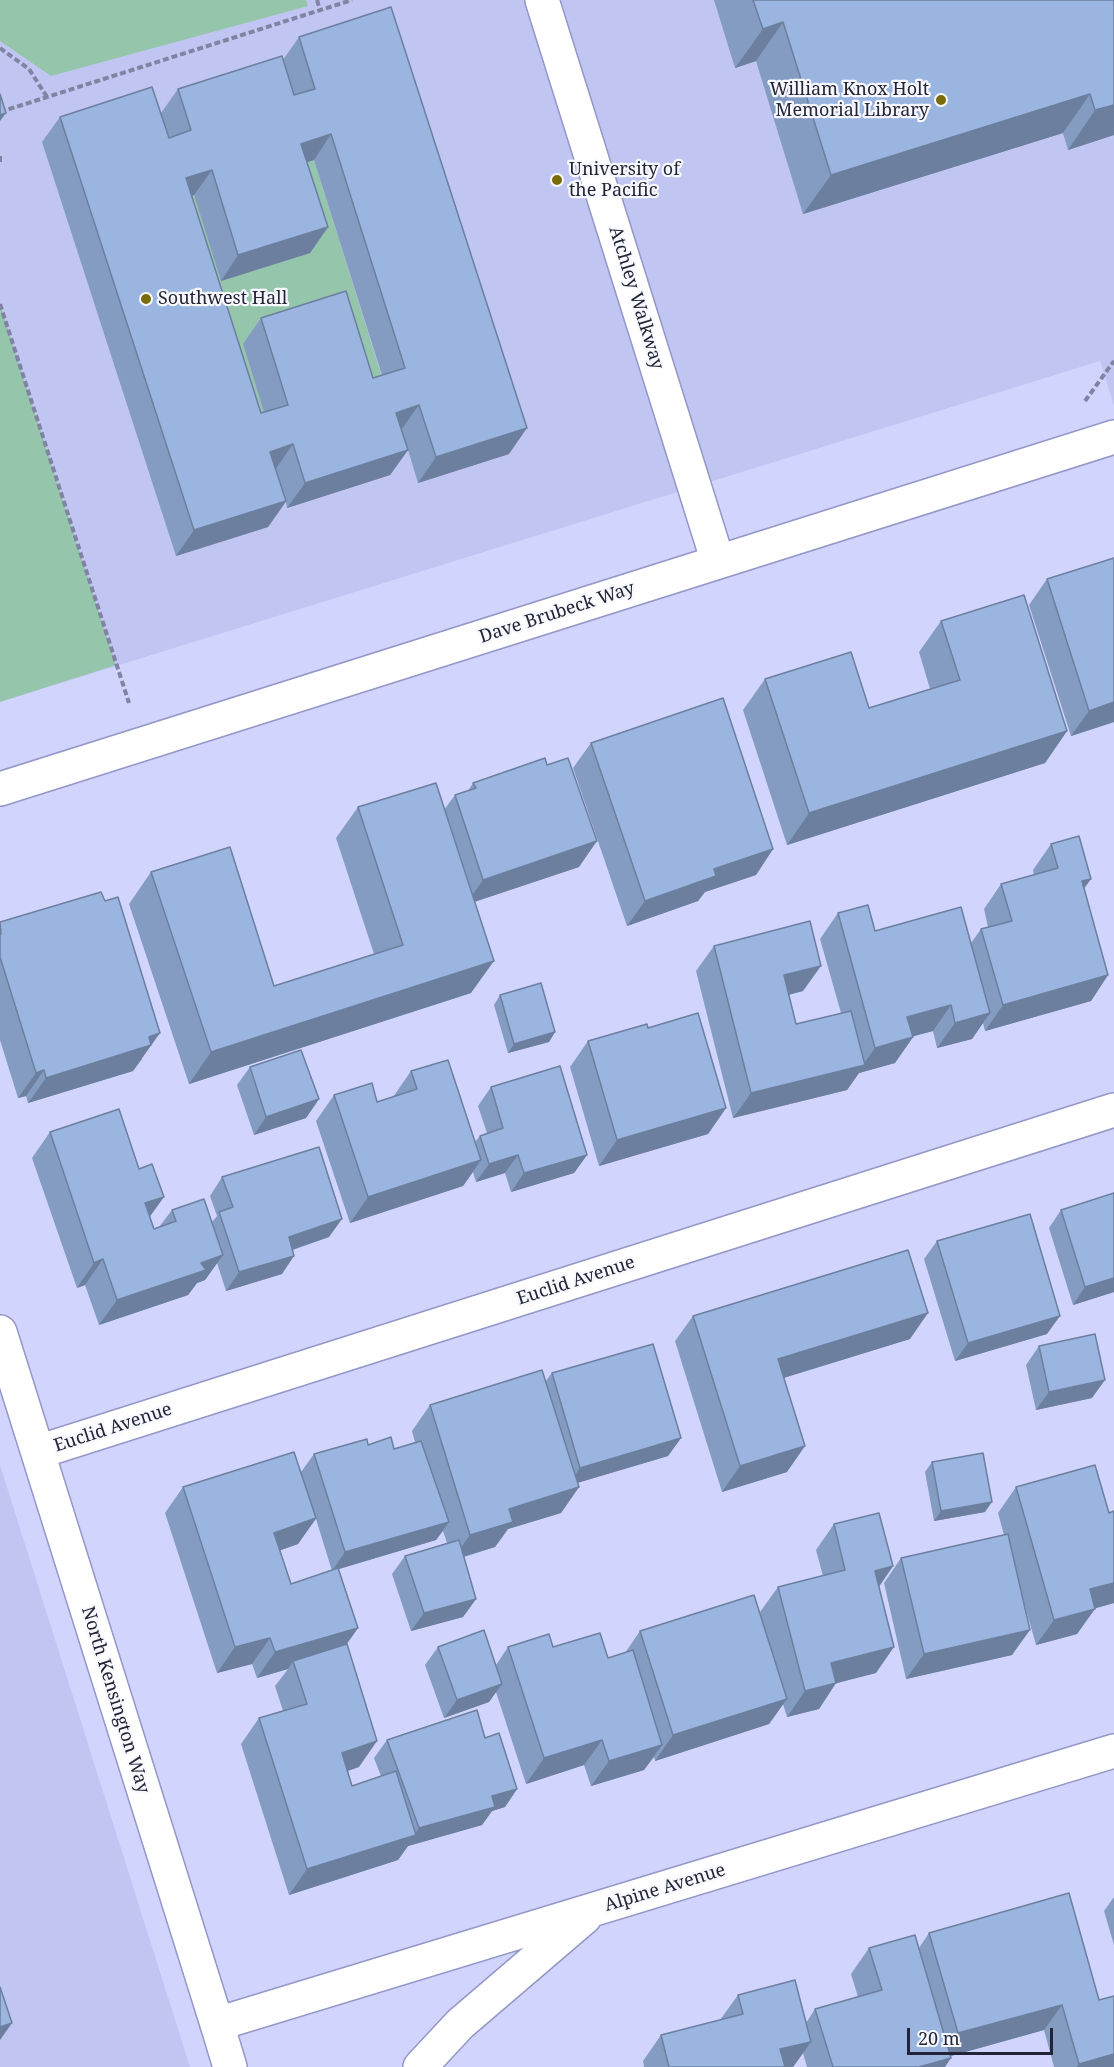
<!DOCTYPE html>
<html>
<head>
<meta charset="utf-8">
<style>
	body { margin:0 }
	#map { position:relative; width:1114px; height:2067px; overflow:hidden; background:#d1d5fe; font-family:"Noto Serif",serif }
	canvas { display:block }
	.scale { position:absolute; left:907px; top:2028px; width:146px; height:27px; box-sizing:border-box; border:3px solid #232437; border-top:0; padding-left:8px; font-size:18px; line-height:21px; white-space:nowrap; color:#232437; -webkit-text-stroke:4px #f8f9fe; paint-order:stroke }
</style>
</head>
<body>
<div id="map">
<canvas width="1114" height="2067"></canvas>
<div class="scale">20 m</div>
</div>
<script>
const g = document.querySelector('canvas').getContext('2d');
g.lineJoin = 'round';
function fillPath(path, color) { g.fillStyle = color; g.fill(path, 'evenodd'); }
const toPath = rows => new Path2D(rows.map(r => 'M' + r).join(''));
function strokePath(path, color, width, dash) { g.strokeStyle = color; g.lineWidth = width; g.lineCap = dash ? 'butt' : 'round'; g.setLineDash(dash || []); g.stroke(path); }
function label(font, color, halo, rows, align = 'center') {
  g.font = font + ' "Noto Serif",serif'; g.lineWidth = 4.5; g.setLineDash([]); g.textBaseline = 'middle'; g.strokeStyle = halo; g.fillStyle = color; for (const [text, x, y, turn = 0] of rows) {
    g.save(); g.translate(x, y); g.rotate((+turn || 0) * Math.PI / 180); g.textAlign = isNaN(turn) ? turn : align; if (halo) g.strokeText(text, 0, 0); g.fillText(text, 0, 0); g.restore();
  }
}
const built = toPath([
	[0,0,1114,0,1114,406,1100,361,0,702],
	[0,1465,190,2067,0,2067]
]);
const green = toPath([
	[0,0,306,0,308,6,51,76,0,41],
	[314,160,387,393,243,343,270,430,243,438,168,203],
	[0,304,116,665,0,702]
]);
const path = toPath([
	[317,0,320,10],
	[0,48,29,69,47,97],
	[0,112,352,0],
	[0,156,0,162],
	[0,304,129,703],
	[1085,401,1114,361]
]);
const minor = toPath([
	[542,0,718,562],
	[0,789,1114,437],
	[0,1332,217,2024],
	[38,1452,1114,1110]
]);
const tertiary = toPath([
	[230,2067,217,2024,1114,1751],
	[420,2067,460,2024,585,1917]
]);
const wall = toPath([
	[714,0,1114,0,1114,135,1068,150,1063,133,803,214,756,61,735,68],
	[299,37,509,454,418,483,408,450,390,475,287,508,286,502,268,527,176,556,42,142,60,117,161,113,178,89,283,60],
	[314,160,382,375,373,378,261,318,243,344,264,412,261,413,192,196,194,195,221,281,310,253,328,227,307,162],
	[1047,579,1114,722,1071,736,1029,605],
	[941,621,1067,731,1045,763,787,845,743,710,765,679,869,708,930,689,919,652],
	[591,743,773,849,756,875,705,892,698,901,627,926,573,768],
	[473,783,579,867,474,902,471,993,189,1084,129,904,151,872,274,986,374,954,336,838,358,807,444,810,455,795,468,791],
	[1051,844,1084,889,1108,975,1091,1001,985,1031,983,1023,972,1039,937,1048,933,1031,913,1036,913,1037,895,1063,859,1073,847,1090,733,1118,696,971,714,946,803,991,789,995,796,1024,841,1013,820,939,838,913,875,931,971,943,981,929,988,927,984,909,1001,884,1034,875,1033,870],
	[0,922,142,1059,133,1071,28,1103,26,1096,18,1098,0,1040],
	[500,995,555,1032,549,1042,508,1053,494,1005],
	[588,1041,726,1108,708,1134,599,1166,570,1067],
	[250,1067,319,1099,306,1118,254,1135,237,1085],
	[411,1071,475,1142,480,1136,487,1133,478,1106,491,1087,587,1155,574,1173,511,1192,505,1173,476,1182,473,1172,463,1186,350,1223,316,1121,334,1095,377,1102,393,1097],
	[50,1132,150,1216,154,1229,159,1227,172,1210,212,1222,217,1216,210,1196,222,1177,329,1237,293,1250,282,1274,226,1291,217,1263,205,1280,197,1283,188,1295,99,1325,85,1285,77,1288,32,1158],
	[1061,1210,1114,1292,1073,1305,1049,1228],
	[937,1241,1047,1334,955,1361,924,1259],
	[693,1316,910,1339,784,1378,787,1472,722,1492,675,1341],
	[1039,1346,1092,1398,1036,1410,1026,1365],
	[552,1373,681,1438,668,1456,577,1483,579,1487,561,1513,508,1529,495,1547,464,1557,476,1599,463,1617,411,1631,392,1574,405,1556,447,1543,443,1531,436,1540,339,1569,358,1628,347,1644,359,1767,348,1771,352,1786,381,1776,374,1758,387,1740,485,1738,517,1789,505,1807,492,1811,482,1825,408,1846,398,1860,289,1895,241,1744,259,1718,283,1711,275,1686,288,1669,257,1678,252,1664,217,1673,165,1513,183,1487,301,1472,314,1454,368,1445,394,1449,415,1442,412,1431,430,1405,545,1382],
	[316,1519,332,1571,291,1584,280,1550,298,1544],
	[932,1462,985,1512,934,1521,925,1472],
	[1016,1487,1109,1513,1114,1511,1114,1603,1095,1608,1077,1634,1036,1645,1025,1606,1012,1655,906,1679,884,1583,901,1558,1004,1535,998,1513],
	[834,1524,893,1566,879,1587,876,1673,836,1683,819,1709,787,1717,783,1704,769,1724,655,1761,654,1757,644,1770,591,1786,584,1765,526,1784,496,1692,489,1702,444,1718,425,1665,438,1647,496,1665,508,1647,553,1647,608,1658,625,1653,640,1631,763,1624,760,1612,778,1587,823,1576,816,1550],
	[1069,1893,1114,2067,1054,2067,1044,2030,951,2056,945,2067,807,2067,803,2053,793,2067,644,2067,643,2061,661,2035,720,2020,738,1995,806,2023,815,2009,858,1997,851,1974,869,1948,919,1948,929,1933],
	[1114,1897,1114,1945,1104,1911]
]);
const shadedWall = toPath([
	[783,22,756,61,735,68,763,29],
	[1090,94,1063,133,803,214,831,175],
	[1114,105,1114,135,1068,150,1095,110],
	[6,113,0,121,0,115],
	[331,134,314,160,284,170,301,144],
	[212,170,194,195,168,203,186,178],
	[328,227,310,253,221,281,238,255],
	[419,405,401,430,396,413],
	[527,428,509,454,418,483,436,457],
	[293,444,275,470,270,452],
	[408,450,390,475,287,508,305,483],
	[286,501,268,527,176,556,194,530],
	[1114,702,1114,722,1071,736,1089,711],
	[1067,731,1045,763,787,845,809,813],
	[597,841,579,867,465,905,483,880],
	[773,849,756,875,705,892,698,901,627,926,645,901,714,869],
	[1091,879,1073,904,1082,881],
	[494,961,471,993,189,1084,211,1052],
	[821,966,803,991,766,1000,784,975],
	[1108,975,1091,1001,985,1031,1003,1005],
	[951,1005,933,1031,889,1043,907,1017],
	[990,1013,972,1039,937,1048,955,1023],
	[555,1032,549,1042,508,1053,514,1044],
	[160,1033,133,1071,28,1103,46,1078],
	[913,1037,895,1063,859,1073,847,1090,733,1118,751,1093,863,1065,875,1048],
	[44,1070,26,1096,18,1098,36,1073],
	[319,1099,306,1118,254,1135,266,1117],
	[726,1108,708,1134,599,1166,617,1140],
	[518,1155,505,1173,476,1182,489,1164],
	[587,1155,574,1173,511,1192,524,1173],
	[481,1160,463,1186,350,1223,368,1197],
	[164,1197,146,1222,145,1203],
	[342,1219,329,1237,276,1255,289,1237],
	[223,1255,205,1280,197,1283,188,1295,99,1325,117,1300,201,1263],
	[294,1256,282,1274,226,1291,239,1272],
	[103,1259,85,1285,77,1288,94,1263],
	[1114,1278,1114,1292,1073,1305,1085,1287],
	[928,1313,910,1339,760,1385,778,1359],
	[1060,1316,1047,1334,955,1361,968,1343],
	[1105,1380,1092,1398,1036,1410,1049,1392],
	[681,1438,668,1456,567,1486,580,1468],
	[805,1446,787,1472,722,1492,740,1466],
	[579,1487,561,1513,508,1529,495,1547,452,1560,470,1535,509,1509],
	[992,1502,985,1512,934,1521,941,1511],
	[316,1518,298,1544,256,1559,274,1533],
	[449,1522,436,1540,332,1571,345,1552],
	[893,1566,875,1592,875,1571],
	[1114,1583,1114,1603,1072,1615,1090,1589],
	[476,1599,463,1617,411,1631,424,1613],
	[1095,1609,1077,1634,1036,1645,1054,1620],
	[358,1628,340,1653,293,1661,288,1669,257,1678,275,1652],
	[1030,1630,1012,1655,906,1679,924,1654],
	[270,1638,252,1664,217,1673,235,1647],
	[894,1647,876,1673,814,1689,831,1663],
	[836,1683,819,1709,787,1717,805,1691],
	[502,1684,489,1702,444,1718,457,1700],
	[787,1699,769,1724,655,1761,673,1735],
	[602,1740,584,1765,526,1784,544,1758],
	[377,1741,359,1767,324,1778,342,1753],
	[662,1745,644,1770,591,1786,609,1761],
	[517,1789,505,1807,492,1811,482,1825,408,1846,398,1860,289,1895,307,1869,414,1835,419,1828,492,1796],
	[1062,2005,1044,2030,940,2059,958,2033],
	[12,2023,0,2040,0,2027],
	[811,2042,793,2067,768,2067,780,2049],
	[1114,2054,1114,2067,1076,2067,1079,2064],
	[951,2058,945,2067,919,2067]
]);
const building = toPath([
	[753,0,1114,0,1114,105,1095,110,1090,94,831,175,783,22,763,29,753,0],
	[391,7,527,428,436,457,419,405,396,413,408,450,305,483,293,444,270,452,286,501,194,530,60,117,152,87,169,138,191,130,178,89,282,56,294,95,315,89,299,37,391,7],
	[331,134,405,368,373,378,346,291,261,318,288,405,261,413,186,178,212,170,238,255,328,227,301,144,331,134],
	[0,94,6,113,0,115,0,94],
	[1114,558,1114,702,1089,711,1047,579,1114,558],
	[1024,595,1067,731,809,813,765,679,851,652,869,708,960,680,941,621,1024,595],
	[723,698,773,849,714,869,716,876,645,901,591,743,723,698],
	[545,758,547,765,568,758,597,841,483,880,455,795,476,788,473,783,545,758],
	[436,783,494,961,211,1052,151,872,230,847,274,986,403,945,358,807,436,783],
	[1079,836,1091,879,1082,881,1108,975,1003,1005,981,929,1012,921,1001,884,1058,868,1051,844,1079,836],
	[101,892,105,901,118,897,160,1033,149,1037,151,1045,46,1078,44,1070,36,1073,0,957,0,935,1,934,0,922,101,892],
	[868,905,875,931,961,907,990,1013,955,1023,951,1005,907,1017,913,1037,875,1048,838,913,868,905],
	[810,921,821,966,784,975,796,1024,851,1011,865,1065,751,1093,714,946,810,921],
	[541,983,555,1032,514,1044,500,995,541,983],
	[698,1013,726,1108,617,1140,588,1041,647,1024,648,1028,698,1013],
	[301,1050,319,1099,266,1117,250,1067,301,1050],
	[448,1060,481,1160,368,1197,334,1095,372,1083,377,1102,417,1089,411,1071,448,1060],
	[560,1066,587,1155,524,1173,518,1155,489,1164,480,1136,503,1128,491,1087,560,1066],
	[119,1109,139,1169,152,1164,164,1197,145,1203,154,1229,176,1221,172,1210,204,1199,223,1255,201,1263,206,1270,117,1300,103,1259,94,1263,50,1132,119,1109],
	[319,1147,342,1219,289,1237,294,1256,239,1272,219,1212,233,1207,222,1177,319,1147],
	[1114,1193,1114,1278,1085,1287,1061,1210,1114,1193],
	[1030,1214,1060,1316,968,1343,937,1241,1030,1214],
	[908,1250,928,1313,778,1359,805,1446,740,1466,693,1316,908,1250],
	[1095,1334,1105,1380,1049,1392,1039,1346,1095,1334],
	[653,1344,681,1438,580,1468,552,1373,653,1344],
	[542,1370,579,1487,509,1509,513,1522,470,1535,430,1405,542,1370],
	[391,1437,394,1449,421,1441,449,1522,345,1552,314,1454,367,1439,368,1445,391,1437],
	[294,1452,316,1518,274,1533,291,1584,338,1568,358,1628,275,1652,270,1638,235,1647,183,1487,294,1452],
	[983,1453,992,1502,941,1511,932,1462,983,1453],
	[1095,1465,1109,1513,1114,1511,1114,1583,1090,1589,1095,1609,1054,1620,1016,1487,1095,1465],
	[879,1513,893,1566,875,1571,894,1647,831,1663,836,1683,805,1691,778,1587,845,1570,834,1524,879,1513],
	[1008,1534,1030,1630,924,1654,901,1558,1008,1534],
	[459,1540,476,1599,424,1613,405,1556,459,1540],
	[754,1595,787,1699,673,1735,640,1631,754,1595],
	[484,1630,502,1684,457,1700,438,1647,484,1630],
	[600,1633,608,1658,633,1650,662,1745,609,1761,602,1740,544,1758,508,1647,549,1634,553,1647,600,1633],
	[347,1644,377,1741,342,1753,352,1786,396,1771,416,1835,307,1869,259,1718,307,1704,293,1661,347,1644],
	[477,1710,485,1738,499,1733,517,1789,492,1796,495,1807,419,1828,387,1740,477,1710],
	[1069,1893,1099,2000,1114,1996,1114,2054,1079,2064,1062,2005,958,2033,929,1933,1069,1893],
	[915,1935,951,2058,919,2067,833,2067,815,2009,882,1990,869,1948,915,1935],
	[795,1980,811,2042,780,2049,785,2067,669,2067,661,2035,743,2014,738,1995,795,1980],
	[0,1987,12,2023,0,2027,0,1987]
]);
const markers = [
	[941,100,6,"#796d09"],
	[557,180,6,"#796d09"],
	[146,299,6,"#796d09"]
];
const poiNames = [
	["William Knox Holt",929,90,"right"],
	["Memorial Library",929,111,"right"],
	["University of",569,170],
	["the Pacific",569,191],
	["Southwest Hall",158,299]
];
const streetNames = [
	["Atchley Walkway",636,298,73],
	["Dave Brubeck Way",557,613,-18],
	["Euclid Avenue",576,1281,-18],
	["Euclid Avenue",113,1428,-18],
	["North Kensington Way",115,1700,73],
	["Alpine Avenue",665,1888,-17]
];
fillPath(built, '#c1c5f2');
fillPath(green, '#95c6ac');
strokePath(minor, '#9497c7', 36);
strokePath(tertiary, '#9497c7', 36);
strokePath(path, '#8083a1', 4, [6, 3]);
strokePath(minor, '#fff', 33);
strokePath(tertiary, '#fff', 33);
fillPath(wall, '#859cc2');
fillPath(shadedWall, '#6c7f9e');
fillPath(building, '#9bb5e1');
strokePath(building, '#6c7f9e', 1.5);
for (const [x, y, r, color] of markers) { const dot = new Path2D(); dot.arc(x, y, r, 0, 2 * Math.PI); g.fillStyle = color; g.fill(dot); strokePath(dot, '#f8f9fe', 2); }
label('18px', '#232437', '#f8f9fe', poiNames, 'left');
label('18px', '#232437', '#f8f9fe', streetNames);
</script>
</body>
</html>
